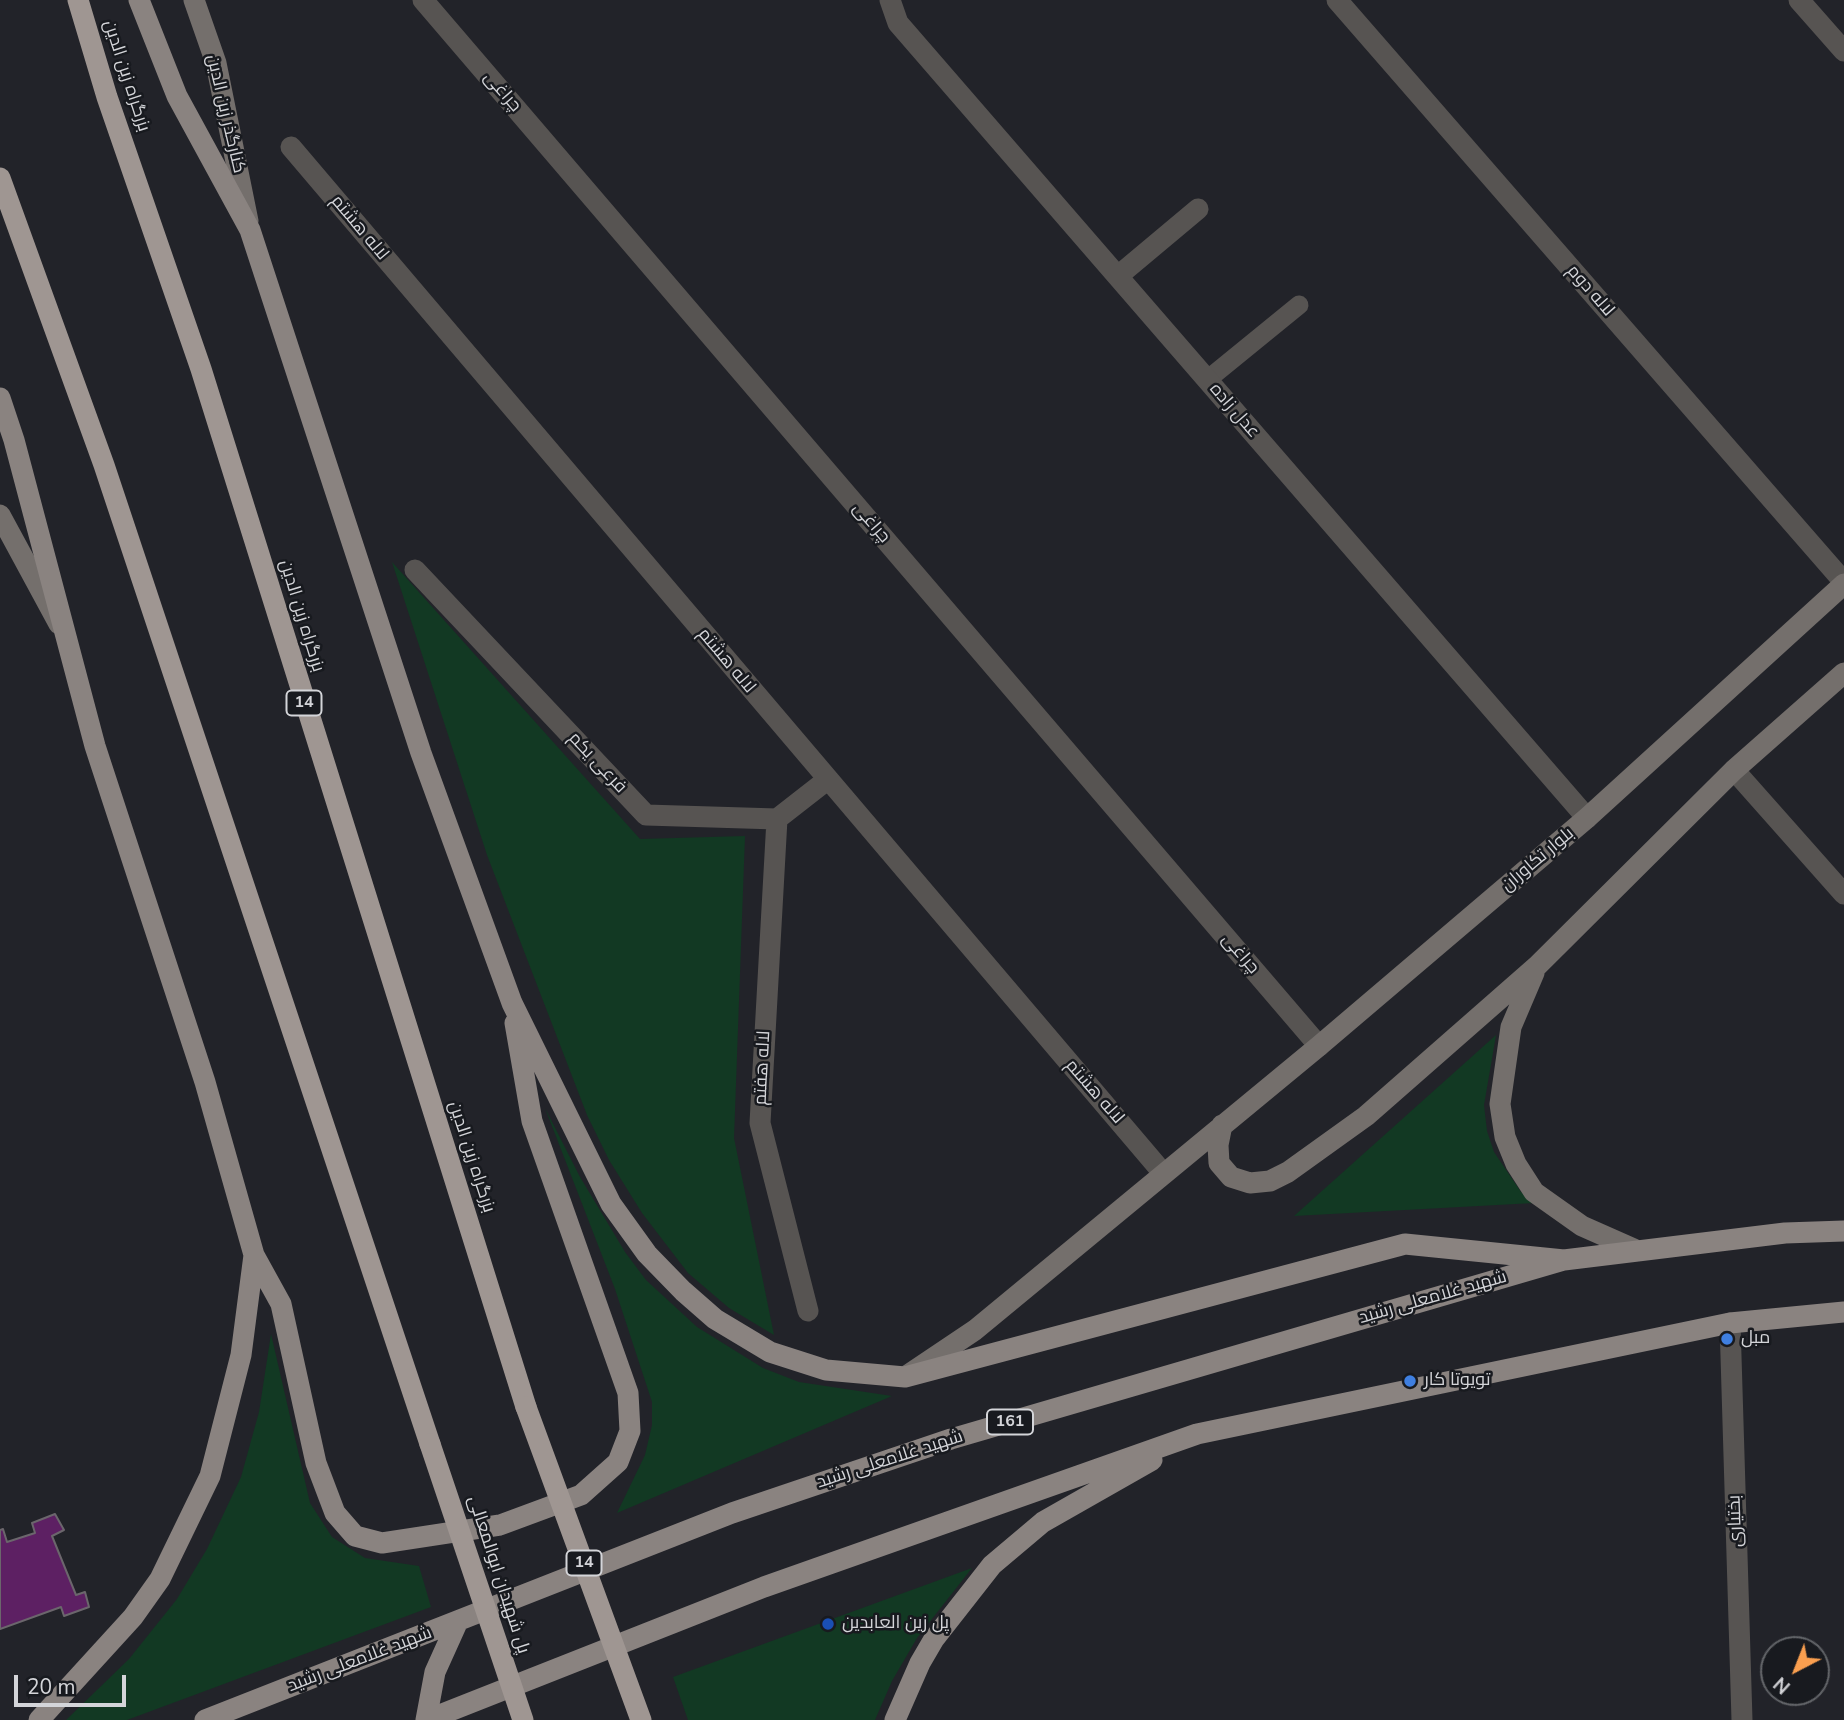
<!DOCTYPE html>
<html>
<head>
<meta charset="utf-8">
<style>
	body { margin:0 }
	#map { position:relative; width:1844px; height:1720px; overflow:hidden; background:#222329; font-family:"Nunito Sans",sans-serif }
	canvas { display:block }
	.north { position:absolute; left:1760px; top:1636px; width:70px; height:70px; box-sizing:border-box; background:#181a1f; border:2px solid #636569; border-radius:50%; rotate:222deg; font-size:19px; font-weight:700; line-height:28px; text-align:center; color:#d4d5d9 }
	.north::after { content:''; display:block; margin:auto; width:24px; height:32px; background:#fa9f4f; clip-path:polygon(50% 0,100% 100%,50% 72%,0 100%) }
	.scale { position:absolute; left:14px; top:1675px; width:112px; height:32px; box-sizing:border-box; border:4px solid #d4d5d9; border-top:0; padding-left:9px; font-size:21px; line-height:24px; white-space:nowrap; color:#d4d5d9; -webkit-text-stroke:5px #181a1f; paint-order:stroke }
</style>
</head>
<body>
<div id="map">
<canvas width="1844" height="1720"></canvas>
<div class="north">N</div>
<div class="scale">20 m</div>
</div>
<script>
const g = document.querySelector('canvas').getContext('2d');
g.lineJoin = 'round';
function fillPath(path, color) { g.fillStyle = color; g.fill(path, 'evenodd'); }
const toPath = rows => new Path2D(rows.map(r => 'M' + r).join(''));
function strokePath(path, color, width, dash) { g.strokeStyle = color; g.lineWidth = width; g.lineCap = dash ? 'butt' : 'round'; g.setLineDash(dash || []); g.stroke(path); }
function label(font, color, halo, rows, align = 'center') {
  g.font = font + ' "Nunito Sans",Cairo,sans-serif'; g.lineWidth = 5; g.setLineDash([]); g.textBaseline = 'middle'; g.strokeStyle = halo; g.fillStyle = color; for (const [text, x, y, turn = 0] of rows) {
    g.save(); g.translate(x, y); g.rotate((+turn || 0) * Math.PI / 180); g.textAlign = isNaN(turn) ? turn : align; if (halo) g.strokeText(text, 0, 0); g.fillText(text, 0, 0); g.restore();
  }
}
const green = toPath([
	[392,562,640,839,745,836,734,1138,774,1335,729,1308,688,1273,642,1213,609,1160,587,1115,487,855],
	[1496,1035,1484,1105,1487,1131,1494,1152,1521,1192,1534,1203,1294,1216],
	[545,1108,580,1177,625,1252,646,1280,697,1327,763,1368,799,1382,892,1396,617,1513,645,1455,652,1425,652,1402,615,1289],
	[271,1334,310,1503,332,1537,365,1558,419,1566,431,1607,127,1720,66,1720,129,1659,177,1599,207,1549,241,1477,259,1412],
	[972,1568,917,1638,892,1681,875,1720,688,1720,673,1677]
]);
const building = toPath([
	[55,1514,64,1530,52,1536,76,1595,85,1592,89,1607,64,1616,61,1607,0,1629,0,1530,3,1529,7,1542,35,1533,32,1523,55,1514]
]);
const lane = toPath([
	[1207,380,1299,305]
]);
const street = toPath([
	[423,0,1319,1046],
	[890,0,898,23,1587,818],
	[1337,0,1844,582],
	[1799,0,1844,51],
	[291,147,1163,1173],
	[1118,276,1198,209],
	[415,570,646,815,777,819,827,780],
	[1734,770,1844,894],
	[777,819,760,1123,808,1311],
	[1730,1323,1742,1720]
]);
const secondary = toPath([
	[194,0,216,63,248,221],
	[0,515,59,624],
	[1534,973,1511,1027,1500,1104,1505,1137,1516,1164,1534,1192,1582,1226,1634,1249],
	[1222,1125,1218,1145,1219,1163,1231,1177,1250,1183,1270,1181,1288,1172,1366,1116,1537,966,1734,770,1844,673],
	[908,1375,975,1330,1319,1046,1587,818,1844,584]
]);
const primary = toPath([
	[139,0,177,96,250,230,421,753,512,1003,611,1204,647,1254,683,1291,715,1319,770,1352,826,1370,905,1377,1405,1244,1564,1260],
	[0,398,14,440,95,746,205,1082,254,1255,281,1304,316,1463,335,1513,355,1536,382,1543,500,1525,581,1495,618,1462,630,1431,628,1393,532,1121,515,1023],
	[39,1720,133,1617,160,1579,210,1476,241,1355,254,1255],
	[205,1720,732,1513,951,1439,1564,1260,1785,1233,1844,1231],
	[426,1720,435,1672,458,1621],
	[427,1720,764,1587,1197,1434,1730,1323,1844,1312],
	[895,1720,920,1663,934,1639,992,1565,1043,1522,1152,1460]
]);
const highway = toPath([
	[78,0,107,97,201,369,526,1407],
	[0,178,104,465,430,1444]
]);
const highwayBridge = toPath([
	[526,1407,641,1720],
	[430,1444,523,1720]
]);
const markers = [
	[1727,1339,7,"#3f7fe0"],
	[1410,1381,7,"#3f7fe0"],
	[828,1624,7,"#1a4fb4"]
];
const shields = [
	[304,703,35],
	[1010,1422,46],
	[584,1563,35]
];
const shieldNames = [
	["14",304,703],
	["161",1010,1422],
	["14",584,1563]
];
const streetNames = [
	["بزرگراه زین الدین",126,76,72],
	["چراغی",502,92,49],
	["کنارگذر زین الدین",225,114,77],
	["لاله هشتم",359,228,50],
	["لاله دوم",1590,291,49],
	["عدل زاده",1234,411,49],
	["چراغی",871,523,49],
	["بزرگراه زین الدین",301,616,73],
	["لاله هشتم",726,661,50],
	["فرعی یکم",597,763,47],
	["بلوار تکاوران",1538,860,-40],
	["چراغی",1240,954,49],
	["لاله هفتم",763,1068,-87],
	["لاله هشتم",1094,1092,49],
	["بزرگراه زین الدین",471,1157,72],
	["شهید غلامعلی رشید",1433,1298,-16],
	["شهید غلامعلی رشید",890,1460,-18],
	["بختیاری",1736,1521,-92],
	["پل شهیدان ابوالمعالی",498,1575,72],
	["شهید غلامعلی رشید",360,1660,-21]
];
const poiNames = [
	["مبل",1741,1339],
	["تویوتا کار",1424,1381],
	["پل زین العابدین",842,1624]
];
fillPath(green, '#123923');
fillPath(building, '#5d2063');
strokePath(building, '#6b666c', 2);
strokePath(lane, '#575452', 19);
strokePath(street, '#575452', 21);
strokePath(secondary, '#746f6c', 21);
strokePath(primary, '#8a8380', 21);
strokePath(highway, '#9f9692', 21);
strokePath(highwayBridge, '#9f9692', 21);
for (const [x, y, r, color] of markers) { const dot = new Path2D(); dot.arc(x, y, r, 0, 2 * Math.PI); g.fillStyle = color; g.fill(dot); strokePath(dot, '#181a1f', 2.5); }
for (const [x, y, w] of shields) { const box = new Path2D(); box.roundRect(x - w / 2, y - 12.5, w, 25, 5); g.fillStyle = '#181a1f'; g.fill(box); strokePath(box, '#d4d5d9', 2); }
label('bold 16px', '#d4d5d9', null, shieldNames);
label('18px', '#d4d5d9', '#181a1f', streetNames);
label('18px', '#d4d5d9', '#181a1f', poiNames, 'left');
</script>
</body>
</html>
